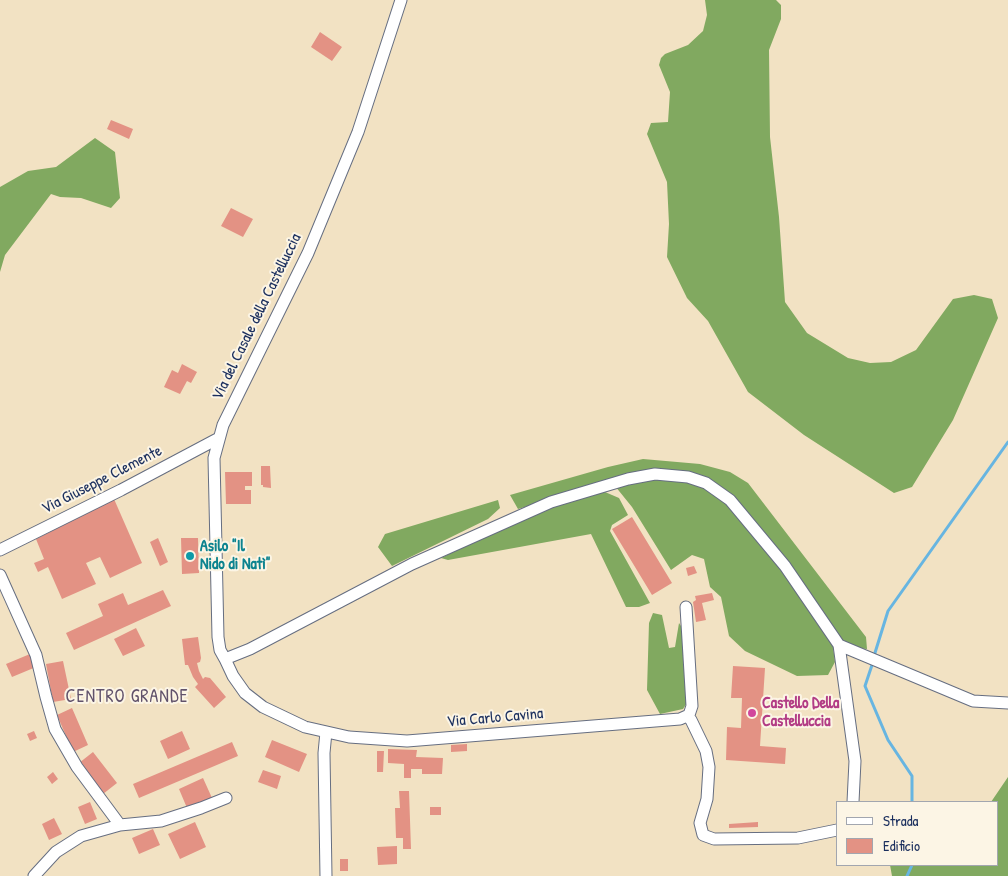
<!DOCTYPE html>
<html>
<head>
<meta charset="utf-8">
<style>
	body { margin:0 }
	#map { position:relative; width:1008px; height:876px; overflow:hidden; background:#f2e2c3; font-family:"Patrick Hand",sans-serif }
	canvas { display:block }
	.legend { position:absolute; left:836px; top:801px; width:162px; height:65px; box-sizing:border-box; background:#fcf5e5; border:1px solid #a2a6af; margin:0; padding:6px 9px; list-style:none; font-size:15px; color:#1b2f5e }
	.legend li { display:flex; align-items:center; gap:10px; height:25px }
	.legend b { width:25px; border:1px solid #a2a6af }
</style>
</head>
<body>
<div id="map">
<canvas width="1008" height="876"></canvas>
<ul class="legend">
<li><b style="height:6px;background:#fff"></b>Strada</li>
<li><b style="height:14px;background:#e39284"></b>Edificio</li>
</ul>
</div>
<script>
const g = document.querySelector('canvas').getContext('2d');
g.lineJoin = 'round';
function fillPath(path, color) { g.fillStyle = color; g.fill(path, 'evenodd'); }
const toPath = rows => new Path2D(rows.map(r => 'M' + r).join(''));
function strokePath(path, color, width, dash) { g.strokeStyle = color; g.lineWidth = width; g.lineCap = dash ? 'butt' : 'round'; g.setLineDash(dash || []); g.stroke(path); }
function label(font, color, halo, rows, align = 'center') {
  g.font = font + ' "Patrick Hand",sans-serif'; g.lineWidth = 4; g.setLineDash([]); g.textBaseline = 'middle'; g.strokeStyle = halo; g.fillStyle = color; for (const [text, x, y, turn = 0] of rows) {
    g.save(); g.translate(x, y); g.rotate((+turn || 0) * Math.PI / 180); g.textAlign = isNaN(turn) ? turn : align; if (halo) g.strokeText(text, 0, 0); g.fillText(text, 0, 0); g.restore();
  }
}
const forest = toPath([
	[705,0,776,0,781,5,781,19,769,50,770,137,779,217,785,302,807,333,848,358,870,363,891,362,916,350,953,299,974,295,992,299,998,318,953,420,912,487,894,493,804,435,748,392,708,321,687,298,667,257,669,224,667,182,647,134,651,123,668,122,670,92,659,65,661,58,665,54,688,45,703,31,707,15],
	[95,138,115,152,120,198,111,208,81,198,60,197,51,194,5,255,0,272,0,187,28,171,56,167],
	[643,459,700,464,730,472,748,483,866,637,867,649,833,646,835,662,828,675,797,676,745,651,729,636,721,597,710,587,704,559,692,555,671,570,632,507,615,486,597,485,518,509,510,495,608,467],
	[605,492,619,498,628,515,612,525,610,531,650,603,639,607,626,607,591,534,448,560,441,558,538,510],
	[498,500,500,508,488,519,392,566,378,547,385,534],
	[653,613,662,615,669,648,675,647,679,623,683,629,687,703,683,709,660,714,647,690,649,623],
	[1008,777,1008,876,892,876,890,865,997,865,997,802,991,802]
]);
const stream = toPath([
	[874,656,888,611,1008,442],
	[872,665,865,686,888,740,912,776,912,802],
	[907,876,912,865]
]);
const building = toPath([
	[320,32,342,47,332,61,311,47],
	[111,120,133,129,129,139,107,129],
	[231,208,253,219,243,237,221,226],
	[182,364,197,372,191,383,187,381,180,394,164,387,172,370,178,373],
	[261,466,270,466,271,488,263,487,263,485,261,485],
	[225,472,252,472,252,486,245,486,245,490,251,490,251,504,226,504],
	[114,499,142,563,110,578,100,557,86,563,96,584,62,599,48,567,38,572,34,563,44,559,36,539],
	[632,517,672,583,652,595,612,529],
	[158,538,168,562,160,566,150,542],
	[181,538,198,538,199,573,182,574],
	[694,566,697,573,688,576,686,568],
	[163,590,171,606,74,650,66,633,103,616,98,604,123,593,128,605],
	[712,593,714,600,702,603,706,620,696,622,693,602,696,600,695,596],
	[136,628,145,646,123,656,114,639],
	[198,637,201,658,200,662,197,663,199,671,203,679,205,677,210,678,226,697,214,708,195,687,198,684,193,677,188,665,185,665,182,639],
	[30,654,36,667,12,677,6,664],
	[63,661,71,699,53,702,46,664],
	[733,666,765,668,760,746,786,748,785,764,726,760,727,727,741,728,742,698,731,698],
	[72,708,88,745,73,752,57,715],
	[34,731,37,738,30,741,27,734],
	[182,731,190,749,168,759,160,741],
	[272,740,307,754,299,772,265,757],
	[232,742,238,756,139,798,133,784],
	[467,744,467,751,451,752,451,745],
	[388,749,417,750,416,757,443,758,442,774,422,774,422,769,411,769,411,778,404,778,404,764,388,763],
	[377,751,384,751,383,772,377,772],
	[93,752,117,783,103,794,79,763],
	[263,770,281,776,277,789,258,782],
	[53,772,58,779,52,784,47,777],
	[203,778,212,798,187,808,179,789],
	[399,791,409,791,411,849,403,849,403,838,396,838,395,808,400,808],
	[90,802,97,819,85,824,78,807],
	[430,807,441,807,441,815,430,815],
	[54,818,62,834,49,840,42,824],
	[195,822,206,847,180,859,168,834],
	[758,822,758,827,729,828,729,824],
	[153,829,160,845,139,854,132,838],
	[397,846,397,864,378,865,377,847],
	[340,859,348,859,348,871,340,871]
]);
const minor = toPath([
	[401,0,358,132,308,253,223,425,214,458,218,637,220,650,225,659,233,676,245,693,263,707,305,727,349,737,407,741,680,719,689,715,692,706,686,607],
	[0,550,121,490,219,438],
	[0,575,36,655,46,697,55,729,77,767,120,825],
	[839,645,855,761,853,802],
	[225,659,250,649,412,564,551,502,628,479,655,474,688,477,706,483,730,500,785,566,839,645,973,701,1008,703],
	[687,716,691,720,706,751,709,767,707,799,700,823,703,835,714,839,798,838,837,830],
	[34,876,56,852,81,836,120,825,161,821,201,808,226,798],
	[326,876,324,753,326,732]
]);
const markers = [
	[190,556,5,"#0f9aa8"],
	[752,713,5,"#d1479c"]
];
const streetNames = [
	["Via del Casale della Castelluccia",257,317,-64],
	["Via Giuseppe Clemente",102,480,-27],
	["Via Carlo Cavina",495,718,-5]
];
const cultureNames = [
	["Asilo \"Il",200,547],
	["Nido di Natì\"",200,565]
];
const hotelNames = [
	["Castello Della",762,704],
	["Castelluccia",762,722]
];
const neighbourhoodNames = [
	["CENTRO GRANDE",127,697]
];
fillPath(forest, '#81a960');
strokePath(stream, '#67b5e1', 3);
fillPath(building, '#e39284');
strokePath(minor, '#666e81', 13);
strokePath(minor, '#fff', 11);
for (const [x, y, r, color] of markers) { const dot = new Path2D(); dot.arc(x, y, r, 0, 2 * Math.PI); g.fillStyle = color; g.fill(dot); strokePath(dot, '#fcf5e5', 2); }
label('16px', '#1b2f5e', '#fcf5e5', streetNames);
label('bold 16px', '#0d838f', '#fcf5e5', cultureNames, 'left');
label('bold 16px', '#b23c85', '#fcf5e5', hotelNames, 'left');
g.letterSpacing = '1px';
label('18px', '#61526b', '#fcf5e5', neighbourhoodNames);
g.letterSpacing = '0px';
</script>
</body>
</html>
